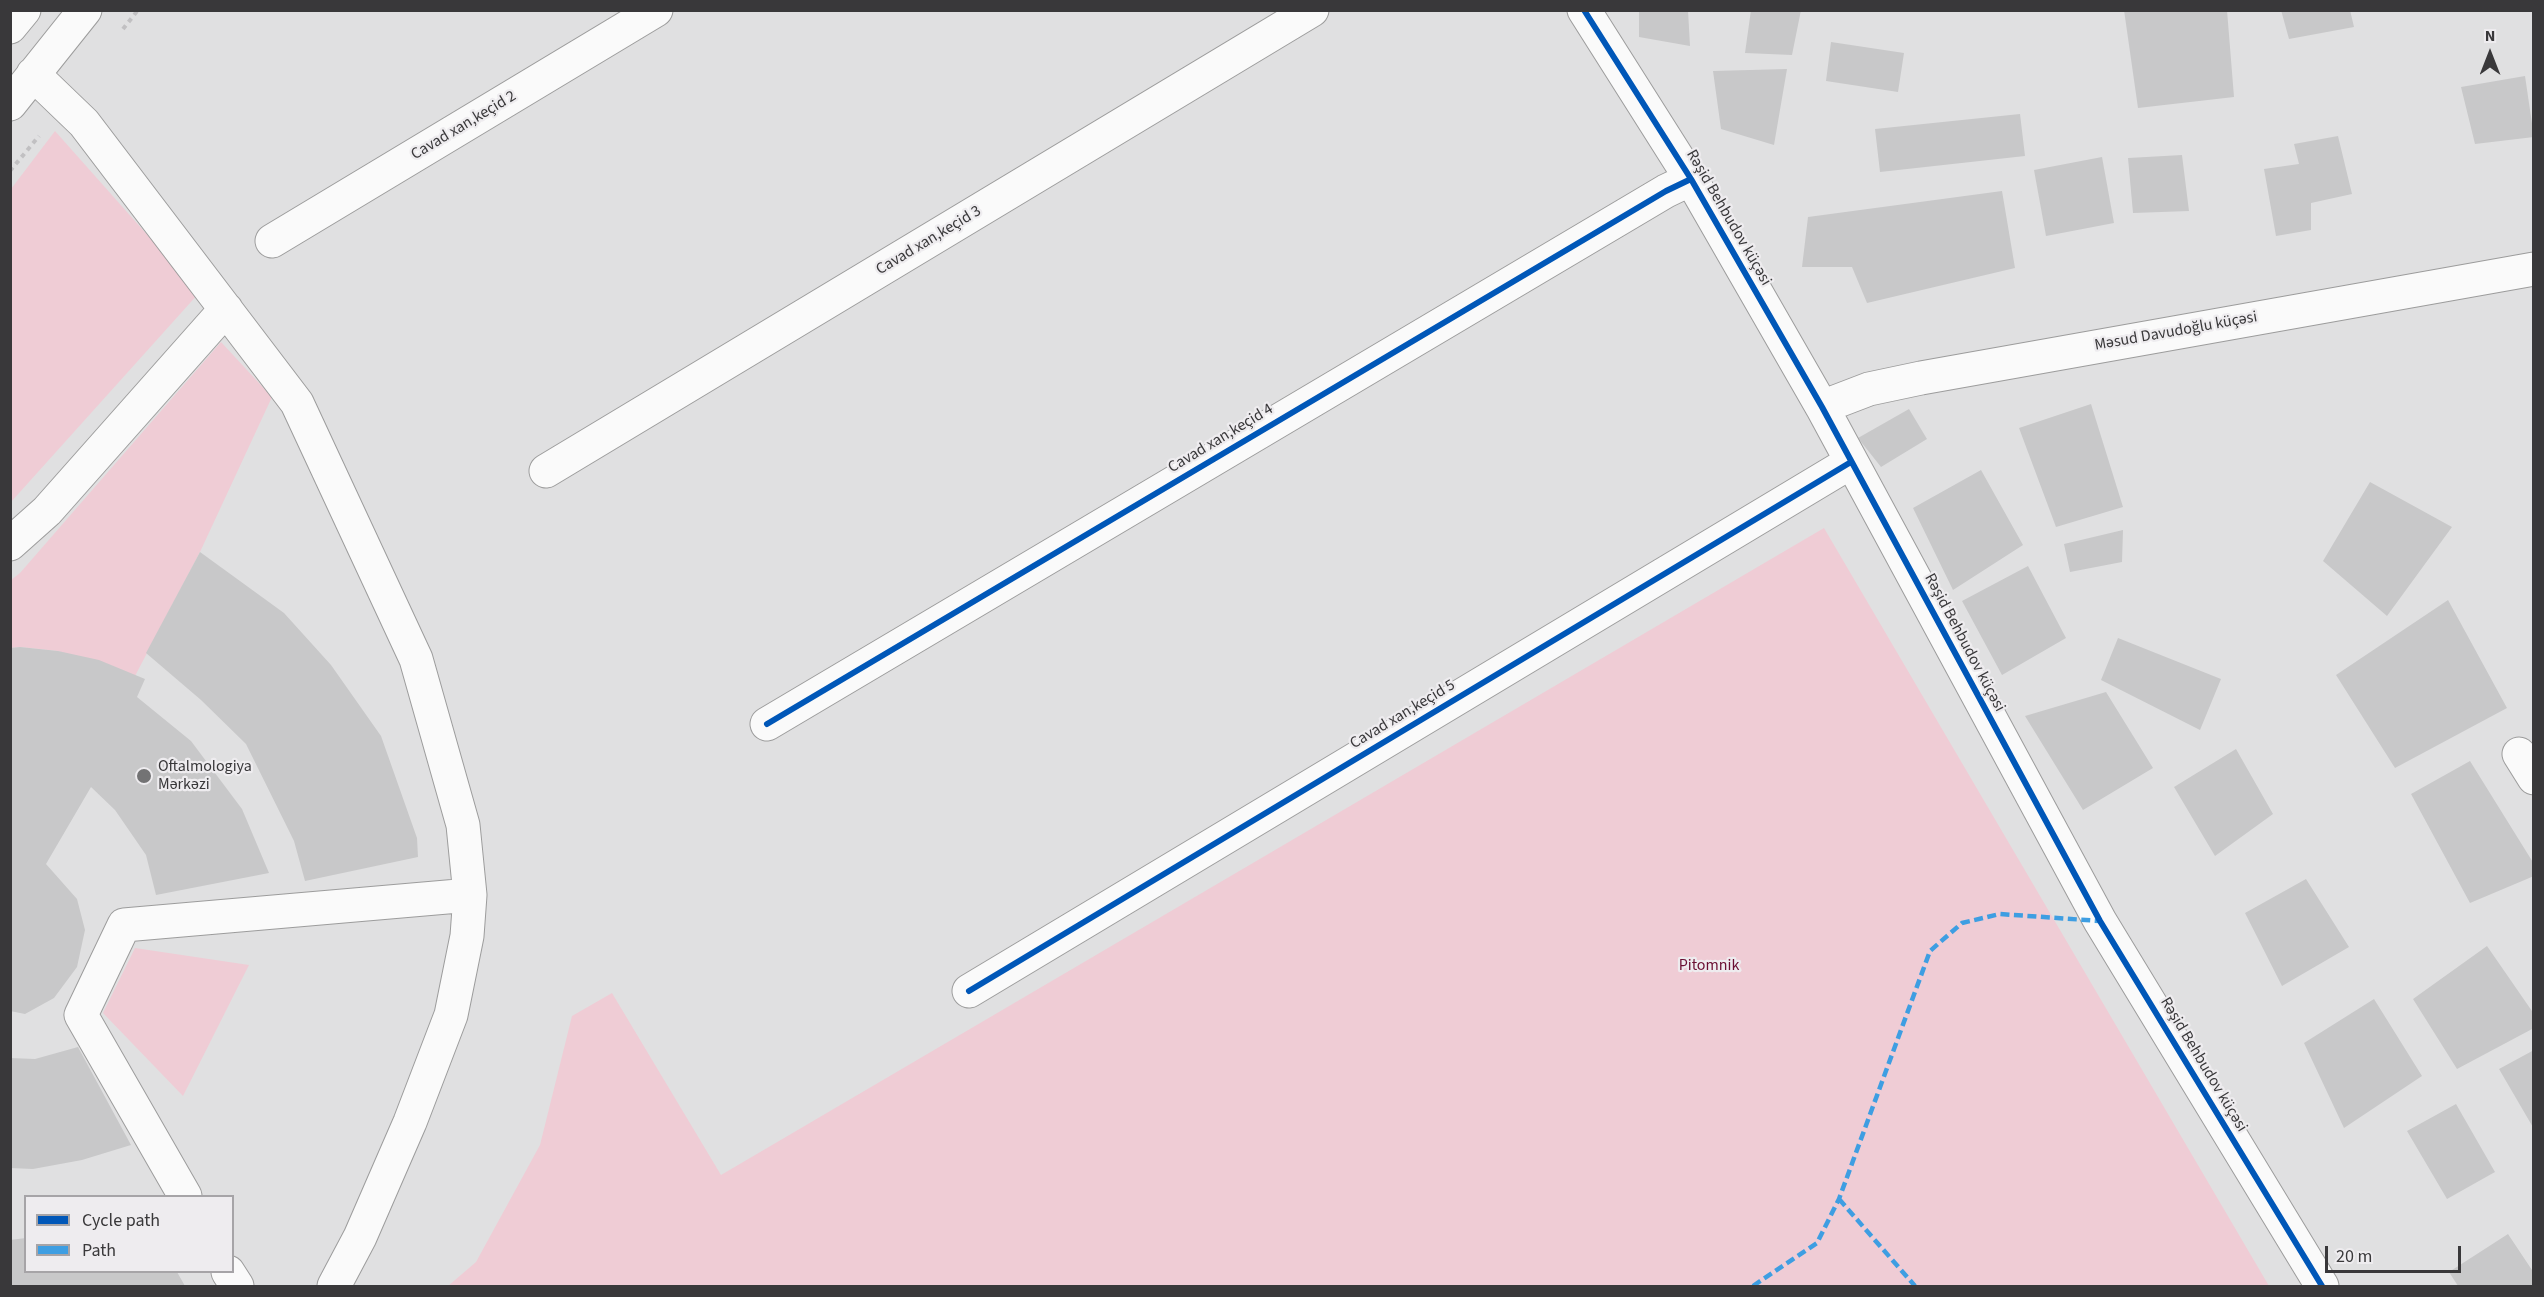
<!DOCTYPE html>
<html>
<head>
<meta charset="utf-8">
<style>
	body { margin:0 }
	#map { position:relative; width:2544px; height:1297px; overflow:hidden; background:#e0e0e1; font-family:"Source Sans 3",sans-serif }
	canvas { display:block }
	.frame { position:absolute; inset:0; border:12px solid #39383a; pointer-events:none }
	.legend { position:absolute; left:24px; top:1195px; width:210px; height:78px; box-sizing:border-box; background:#eeecef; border:2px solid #a6a4a7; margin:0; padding:8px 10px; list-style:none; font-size:18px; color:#39383a }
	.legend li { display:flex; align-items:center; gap:12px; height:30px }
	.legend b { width:30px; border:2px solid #a6a4a7 }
	.north { position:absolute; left:2460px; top:24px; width:60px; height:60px; -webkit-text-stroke:4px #eeecef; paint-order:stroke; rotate:0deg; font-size:16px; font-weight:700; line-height:24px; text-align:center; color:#39383a }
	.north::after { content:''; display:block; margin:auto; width:21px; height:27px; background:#39383a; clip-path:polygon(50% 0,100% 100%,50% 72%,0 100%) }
	.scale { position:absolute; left:2325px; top:1246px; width:136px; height:27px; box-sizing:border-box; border:3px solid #39383a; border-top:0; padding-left:8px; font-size:18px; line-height:21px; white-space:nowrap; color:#39383a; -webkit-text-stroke:4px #eeecef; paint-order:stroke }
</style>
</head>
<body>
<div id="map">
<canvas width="2544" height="1297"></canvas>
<div class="frame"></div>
<ul class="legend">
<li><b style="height:8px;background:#0057b8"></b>Cycle path</li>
<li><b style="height:8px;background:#3e9ee2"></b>Path</li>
</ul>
<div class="north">N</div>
<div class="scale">20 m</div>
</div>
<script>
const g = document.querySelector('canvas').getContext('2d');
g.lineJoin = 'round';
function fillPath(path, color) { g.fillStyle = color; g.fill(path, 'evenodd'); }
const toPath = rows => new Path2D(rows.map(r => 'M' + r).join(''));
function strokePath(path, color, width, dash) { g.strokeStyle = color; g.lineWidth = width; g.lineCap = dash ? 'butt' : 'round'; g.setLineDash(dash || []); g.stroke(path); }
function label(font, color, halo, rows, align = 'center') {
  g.font = font + ' "Source Sans 3",sans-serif'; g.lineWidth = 4.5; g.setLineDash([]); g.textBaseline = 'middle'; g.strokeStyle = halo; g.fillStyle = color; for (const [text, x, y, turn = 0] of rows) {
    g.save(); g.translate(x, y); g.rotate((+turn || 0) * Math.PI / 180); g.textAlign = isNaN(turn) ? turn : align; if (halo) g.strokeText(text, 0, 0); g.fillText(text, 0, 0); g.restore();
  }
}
const green = toPath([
	[55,131,199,293,11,502,11,189],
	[221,342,272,397,200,552,135,676,58,651,20,647,11,648,11,580,20,573],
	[1824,528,2269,1286,448,1286,476,1262,540,1145,572,1016,612,993,721,1175],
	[135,948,249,965,183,1096,103,1013]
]);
const building = toPath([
	[1639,10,1688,10,1690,46,1639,37],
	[1751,10,1801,10,1792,55,1745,53],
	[2124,10,2227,10,2234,97,2138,108],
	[2281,10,2350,10,2354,27,2289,39],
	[1831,42,1904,53,1898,92,1826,81],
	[1787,69,1774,145,1721,129,1713,71],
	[2525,76,2534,137,2475,144,2461,87],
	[2020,114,2025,156,1880,172,1875,129],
	[2338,136,2352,194,2311,203,2311,230,2276,236,2264,169,2299,164,2294,144],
	[2182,155,2189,211,2133,213,2128,158],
	[2102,157,2114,223,2046,236,2034,170],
	[2002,191,2015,268,1867,303,1852,267,1802,267,1808,217],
	[2091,404,2123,507,2056,527,2019,428],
	[1909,409,1927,439,1881,467,1858,438],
	[1981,470,2023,545,1953,590,1913,508],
	[2370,482,2452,527,2387,616,2323,561],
	[2123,530,2122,562,2070,572,2064,544],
	[200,552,284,613,331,665,381,736,417,838,418,857,305,881,294,841,246,744,201,700,146,653],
	[2028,566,2066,638,2002,675,1962,601],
	[2448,600,2507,708,2395,768,2336,675],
	[2118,638,2221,679,2200,730,2101,680],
	[20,647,58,651,99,660,145,679,137,697,191,741,242,809,269,873,156,895,146,855,115,810,91,787,46,864,77,899,85,930,77,967,54,998,25,1014,10,1011,10,648],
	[2106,692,2153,768,2083,810,2025,716],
	[2236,749,2273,814,2215,856,2174,787],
	[2470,761,2534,864,2534,876,2470,903,2411,794],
	[2306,879,2349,947,2282,986,2245,913],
	[2487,946,2534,1014,2534,1028,2457,1069,2413,999],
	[2374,999,2422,1076,2344,1128,2304,1043],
	[78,1047,131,1145,82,1160,33,1169,10,1168,10,1058,35,1059],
	[2534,1050,2534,1129,2499,1069],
	[2456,1104,2495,1172,2447,1199,2407,1131],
	[2508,1234,2534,1273,2534,1286,2458,1286,2449,1272],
	[26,1238,26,1272,177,1272,185,1286,10,1286,10,1240]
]);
const path = toPath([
	[123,29,138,10],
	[10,171,39,136]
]);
const minor = toPath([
	[1584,10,1691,179,1822,407,2100,921,2322,1286],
	[10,27,24,10],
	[33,74,84,123,297,403,416,659,463,825,470,895,467,936,451,1015,410,1122,360,1237,334,1286],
	[10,104,85,10],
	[272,241,656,10],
	[1822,407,1869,389,1921,378,2534,269],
	[546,471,1312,10],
	[10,544,47,511,226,309],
	[767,724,1666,191,1691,179],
	[2519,754,2534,778],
	[969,991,1851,462],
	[185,1196,81,1015,124,925,470,895],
	[228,1272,237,1286]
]);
const quiet = toPath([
	[1839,1199,1915,1286],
	[1753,1286,1817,1243,1839,1199,1930,951,1962,923,2000,914,2100,921]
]);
const cycleway = toPath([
	[1584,10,1691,179,1822,407,2100,921,2322,1286],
	[767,724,1666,191,1691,179],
	[969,991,1851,462]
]);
const markers = [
	[144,776,8,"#737374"]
];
const streetNames = [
	["Cavad xan,keçid 2",464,126,-31],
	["Rəşid Behbudov küçəsi",1728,218,60],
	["Cavad xan,keçid 3",929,241,-31],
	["Məsud Davudoğlu küçəsi",2176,332,-10],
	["Cavad xan,keçid 4",1221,439,-31],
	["Rəşid Behbudov küçəsi",1964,643,62],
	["Cavad xan,keçid 5",1403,715,-31],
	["Rəşid Behbudov küçəsi",2203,1065,59]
];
const poiNames = [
	["Oftalmologiya",158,767],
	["Mərkəzi",158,785]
];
const parkNames = [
	["Pitomnik",1709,966]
];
fillPath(green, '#efccd5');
fillPath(building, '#c8c8c9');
strokePath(minor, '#9c9c9c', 35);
strokePath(path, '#c1c0c2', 4, [4.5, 4.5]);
strokePath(minor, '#fafafa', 33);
strokePath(quiet, '#3e9ee2', 4.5, [9, 4.5]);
strokePath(cycleway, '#0057b8', 6);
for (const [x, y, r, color] of markers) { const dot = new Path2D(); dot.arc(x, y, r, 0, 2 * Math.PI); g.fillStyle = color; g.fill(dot); strokePath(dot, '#eeecef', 2); }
label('16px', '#39383a', '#eeecef', streetNames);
label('16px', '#39383a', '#eeecef', poiNames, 'left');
label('16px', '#6a0f33', '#eeecef', parkNames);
</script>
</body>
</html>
